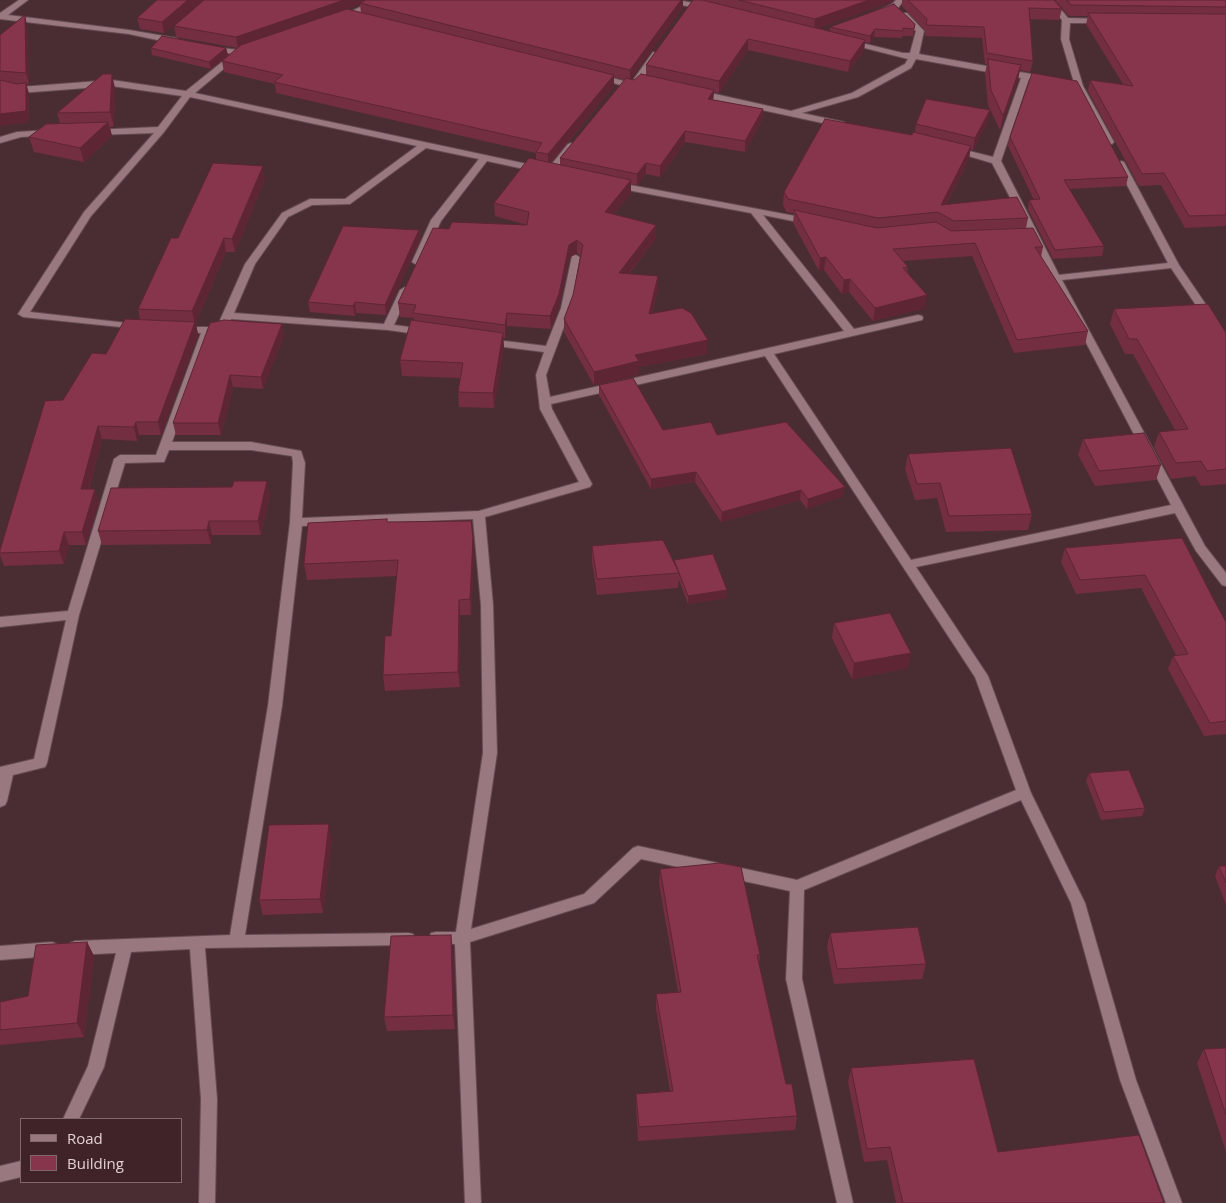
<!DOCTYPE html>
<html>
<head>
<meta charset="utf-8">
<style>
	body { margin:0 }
	#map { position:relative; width:1226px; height:1203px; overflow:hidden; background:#4a2d33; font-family:"Open Sans",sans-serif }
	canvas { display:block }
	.legend { position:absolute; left:20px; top:1118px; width:162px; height:65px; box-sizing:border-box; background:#3f2329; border:1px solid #81686d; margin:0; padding:6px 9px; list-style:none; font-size:15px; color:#e3d0d3 }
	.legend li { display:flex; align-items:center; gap:10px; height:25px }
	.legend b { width:25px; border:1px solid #81686d }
</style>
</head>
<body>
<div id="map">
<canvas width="1226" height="1203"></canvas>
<ul class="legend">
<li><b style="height:6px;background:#9a787f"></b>Road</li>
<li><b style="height:14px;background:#86354c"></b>Building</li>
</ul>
</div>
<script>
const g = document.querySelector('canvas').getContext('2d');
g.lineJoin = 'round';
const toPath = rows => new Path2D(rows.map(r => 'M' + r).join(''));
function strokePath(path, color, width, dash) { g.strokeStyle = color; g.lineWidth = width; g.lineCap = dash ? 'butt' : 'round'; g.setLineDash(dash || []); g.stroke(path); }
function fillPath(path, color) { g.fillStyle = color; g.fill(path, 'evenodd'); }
const minor = toPath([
	[19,0,28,0,8,15,129,30,176,38,180,41,176,44,129,34,0,19,0,13,19,0],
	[374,0,385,0,351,17,344,15,374,0],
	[658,0,677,0,705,5,709,7,705,9,662,2,658,0],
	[896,0,904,0,898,8,881,13,877,11,892,4,896,0],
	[1045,0,1053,0,1068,18,1104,19,1108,21,1104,23,1070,23,1069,39,1083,86,1114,142,1112,144,1106,144,1104,142,1075,86,1061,39,1062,20,1045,0],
	[901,13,907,13,924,31,919,54,1048,77,1052,80,1048,83,1029,79,1001,161,1059,275,1168,263,1116,164,1121,161,1124,162,1179,265,1226,334,1226,345,1222,344,1171,268,1062,280,1205,546,1226,573,1226,586,1222,585,1196,551,1175,513,916,567,988,676,1031,793,1085,903,1136,1080,1182,1203,1166,1203,1120,1080,1071,903,1021,800,804,890,802,979,853,1203,837,1203,786,979,790,891,641,859,594,903,470,942,481,1203,465,1203,455,944,436,944,431,943,429,938,431,933,436,932,456,932,483,753,481,605,473,519,302,526,282,706,245,935,408,933,413,934,416,939,413,944,408,945,205,948,217,1099,215,1203,199,1203,201,1099,190,949,131,952,104,1067,79,1119,63,1119,88,1066,116,953,75,955,70,953,67,948,70,943,75,941,230,935,268,706,290,522,293,463,292,456,251,450,169,450,164,462,125,463,79,615,47,763,45,767,13,775,7,801,5,805,0,807,0,767,34,759,66,620,0,627,0,617,68,611,114,459,120,455,156,455,201,333,177,331,176,329,177,327,217,327,245,264,282,213,310,199,345,199,417,146,190,97,164,132,91,216,30,312,136,324,141,327,140,329,23,317,18,314,84,212,154,133,94,135,91,134,91,130,158,127,182,96,112,86,20,93,0,90,0,84,20,87,112,80,186,91,232,54,207,50,207,46,238,50,249,46,253,49,252,51,239,56,195,93,541,167,543,169,538,172,487,161,441,221,422,262,417,265,412,262,431,220,479,159,426,148,350,204,312,205,288,217,255,264,234,313,384,324,400,290,405,287,410,290,394,325,424,329,429,332,424,335,388,330,231,319,225,332,211,333,172,442,251,442,301,451,305,463,302,518,479,511,579,482,540,409,536,375,544,352,488,345,483,342,488,339,546,346,561,308,572,256,576,255,581,258,571,308,546,375,550,397,844,331,751,213,611,187,609,185,614,182,811,219,813,221,808,224,763,215,854,329,918,315,922,316,923,318,922,320,774,354,911,560,1171,505,992,163,948,150,953,147,993,157,1021,78,916,59,911,68,858,97,802,113,844,122,844,126,841,127,697,96,693,93,697,90,791,111,852,93,905,64,908,59,845,43,849,40,903,53,910,53,916,31,901,17,901,13],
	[765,356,975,677,1016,790,797,880,638,846,633,848,584,894,471,929,497,753,493,605,485,517,590,487,592,484,552,409,551,404,765,356],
	[653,52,660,54,636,88,630,88,594,77,598,74,631,83,653,52],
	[49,130,54,133,52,135,21,137,0,143,0,137,17,132,49,130],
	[571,143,574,144,574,148,553,174,547,174,547,170,568,144,571,143],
	[52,942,57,944,60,949,57,954,52,956,0,960,0,946,52,942],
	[21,1161,21,1177,0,1182,0,1166,21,1161]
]);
const wall = toPath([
	[203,0,164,33,140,29,137,18],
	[204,0,683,7,631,79,634,80,646,76,646,65,693,0,894,0,891,2,818,28,830,31,830,27,915,24,913,36,902,36,902,38,874,37,870,43,865,42,864,51,848,72,748,50,719,93,714,92,713,100,763,109,762,120,745,152,685,142,660,177,646,174,637,185,631,184,631,193,614,214,656,225,656,238,629,274,658,290,652,314,707,354,639,367,638,375,594,385,564,332,564,319,573,295,580,256,577,253,569,258,559,307,551,329,507,326,505,338,503,338,504,348,494,408,459,407,458,392,460,378,402,376,400,360,414,321,414,318,400,317,398,303,449,229,527,225,495,216,494,203,536,160,536,153,276,93,275,84,224,72,222,61,238,48,176,37,174,26],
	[360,4,361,13,348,9],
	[614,77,625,80,560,158,560,165,551,163,614,86],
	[902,0,1054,0,1062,9,1059,20,1030,19,1033,61,1030,72,1020,70,1018,79,1000,130,988,105,985,73,987,64,985,64,982,38,925,36,925,30,902,6],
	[1055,0,1226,0,1226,226,1185,228,1161,185,1139,186,1088,91,1090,80,1123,84,1086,24,1088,16,1069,16],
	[27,25,29,84,26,84,29,94,29,122,0,126,0,35],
	[151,48,226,48,228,55,211,69,152,55],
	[115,88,114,126,110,127,112,136,84,162,34,152,29,137,60,123,57,113],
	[990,110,988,121,973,150,970,149,969,159,946,205,1028,218,1026,228,1043,247,1041,257,1088,331,1085,345,1014,353,972,256,903,261,908,267,907,271,925,308,873,321,849,292,842,294,824,270,819,271,793,223,794,213,786,212,783,204,784,192,912,135,915,132,916,124],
	[1010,137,1128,177,1126,186,1069,189,1104,246,1102,256,1053,259,1028,209,1029,200,1034,200,1008,146],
	[265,179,235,252,226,252,196,323,198,335,161,435,139,435,137,441,102,439,89,489,99,502,86,545,69,545,64,564,4,566,0,555,0,550,63,400,106,354,140,319,138,309,178,238],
	[419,230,420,240,386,315,356,313,355,316,310,312,308,302],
	[1114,309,1226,333,1226,484,1201,486,1195,476,1171,479,1154,447,1159,432,1175,430,1133,354,1125,354,1110,324],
	[282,324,284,336,263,389,233,387,221,435,176,435,173,423],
	[599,385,663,430,717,435,843,496,807,509,800,500,721,522,695,482,651,489,599,395],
	[1083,439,1161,465,1156,480,1095,486,1078,455],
	[908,454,1032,514,1028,530,946,532,937,498,915,500,905,469],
	[270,494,261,535,212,535,211,544,102,545,98,531],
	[388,522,474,552,471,615,460,615,460,687,385,691,383,675,391,636,397,576,307,580,304,564],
	[1182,538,1215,602,1226,622,1226,734,1204,736,1168,669,1173,656,1176,655,1141,588,1076,594,1061,562,1065,548],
	[592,546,674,563,674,560,726,598,688,604,679,580,678,588,597,595,592,562],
	[834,623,908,668,852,679,832,638],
	[1089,773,1145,808,1142,816,1101,820,1086,781],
	[332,839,323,913,263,915,259,900],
	[1219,866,1226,866,1226,905,1215,876],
	[660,869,760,955,759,965,786,1084,797,1116,795,1130,638,1141,636,1107,636,1094,670,1091,656,1009,656,994,678,992,659,884],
	[830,933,926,964,922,979,834,984,827,947],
	[87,942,94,956,84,1037,0,1045,0,1002,28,996],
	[453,949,455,1029,387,1031,384,1017],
	[1226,1048,1226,1152,1197,1063,1204,1049],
	[851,1068,998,1152,1164,1203,896,1203,887,1160,864,1162,848,1082]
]);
const shadedWall = toPath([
	[188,0,203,0,164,33,162,22],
	[344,0,369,0,360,3,360,4,344,11,238,48,236,37],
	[681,0,683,0,683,7,630,81,630,70],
	[869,0,894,0,891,2,814,30,815,19],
	[25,15,27,25,29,84,26,73],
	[875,29,874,37,870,43,870,36],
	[748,39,748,50,719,93,719,81],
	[865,40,864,51,848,72,850,61],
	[226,48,228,55,211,69,209,62],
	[1021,65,1018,79,1000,130,1003,116],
	[112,74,115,88,114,126,110,112],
	[614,75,614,86,548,166,548,154],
	[26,83,29,94,29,122,0,126,0,114],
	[714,90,713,101,708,99],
	[763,109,762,120,745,152,745,141],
	[990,110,988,121,973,150,975,138],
	[108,122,112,136,84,162,80,148],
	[685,131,685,142,660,177,660,166],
	[971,146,969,159,941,214,941,205],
	[646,163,646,174,637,185,637,174],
	[263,166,265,179,235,252,232,239],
	[631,180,631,193,605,225,605,212],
	[656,225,656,238,619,286,619,273],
	[419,230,420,240,386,315,385,305],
	[224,238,226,252,196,323,198,335,161,435,158,422,195,323,192,311],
	[577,240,577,253,569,258,559,307,551,329,550,316,569,245],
	[826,257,824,270,819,271,820,258],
	[658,276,658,290,648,328,649,314],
	[850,279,849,292,842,294,844,280],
	[927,295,925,308,873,321,875,308],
	[355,302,356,313,355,316,353,306],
	[507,313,507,326,505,338,505,325],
	[282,324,284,336,263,389,261,377],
	[503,333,504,348,494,408,493,393],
	[708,340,707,354,639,367,638,375,594,385,594,372,635,355],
	[230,375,233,387,221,435,218,423],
	[136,422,139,435,137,441,134,427],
	[98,426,102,439,85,502,81,489],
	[696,472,695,482,651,489,651,479],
	[267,481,270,494,261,535,258,521],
	[845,487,843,496,807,509,808,499],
	[95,489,99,502,86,545,82,532],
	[801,490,800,500,721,522,722,512],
	[209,521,212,535,211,544,207,530],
	[64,532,69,545,64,564,59,551],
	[473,537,474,552,471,615,470,599],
	[727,590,726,598,688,604,688,596],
	[459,600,460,615,460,687,458,672],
	[911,653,908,668,852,679,854,663],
	[329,824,332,839,323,913,320,899],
	[451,935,453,949,455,1029,453,1015],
	[87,942,94,956,84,1037,77,1023]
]);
const building = toPath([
	[157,0,188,0,162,22,137,18,157,0],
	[204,0,344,0,236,37,174,26,204,0],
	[366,0,681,0,630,70,360,3,366,0],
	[693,0,702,0,865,40,850,61,748,39,719,81,646,65,693,0],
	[739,0,869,0,815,19,739,0],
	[908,0,1054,0,1062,9,1029,8,1033,61,987,53,984,27,926,25,927,19,908,0],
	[1067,0,1226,0,1226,7,1071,5,1067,0],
	[894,4,915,24,914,29,903,28,903,31,875,29,870,36,830,27,894,4],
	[347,9,614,75,548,154,536,152,542,143,274,82,283,75,222,61,241,45,347,9],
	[1088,13,1226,14,1226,215,1189,216,1164,173,1142,174,1090,80,1133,86,1088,13],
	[25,15,26,73,0,71,0,35,25,15],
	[162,36,226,48,209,62,151,48,162,36],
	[988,59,1021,65,1003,116,991,90,988,59],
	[1032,73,1077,81,1128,177,1064,180,1104,246,1055,250,1029,200,1040,199,1010,137,1032,73],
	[103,74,112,74,110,112,57,113,103,74],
	[641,74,714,90,708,99,763,109,745,141,685,131,660,166,646,163,637,174,560,158,626,78,634,80,641,74],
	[0,80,17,84,26,83,26,111,0,114,0,80],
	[926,99,990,110,975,138,916,124,926,99],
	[825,119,912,135,913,132,971,146,941,205,1017,197,1028,218,954,221,938,212,878,218,788,199,784,192,825,119],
	[108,122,80,148,29,137,46,124,108,122],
	[529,158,631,180,605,212,656,225,619,273,658,276,649,314,682,308,691,313,708,340,635,355,639,361,594,372,564,319,573,295,583,245,577,240,569,245,559,294,550,316,507,313,505,325,413,313,416,305,398,303,433,228,449,229,452,222,527,225,529,212,494,203,529,158],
	[213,163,263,166,232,239,224,238,192,311,138,309,171,238,178,238,213,163],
	[794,210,877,228,936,222,951,231,1033,228,1043,247,1035,247,1088,331,1017,340,975,243,893,249,908,267,903,268,927,295,875,308,850,279,844,280,826,257,820,258,794,210],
	[343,226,419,230,385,305,355,302,353,306,308,302,343,226],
	[1208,304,1226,333,1226,469,1207,471,1201,461,1176,463,1159,432,1188,429,1137,339,1129,339,1114,309,1208,304],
	[125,319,195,322,158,422,136,422,134,427,98,426,81,489,95,489,82,532,64,532,59,551,0,553,0,550,45,401,63,400,92,353,106,354,125,319],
	[224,320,282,324,261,377,230,375,218,423,173,423,210,323,224,320],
	[411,320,503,333,493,393,458,392,463,363,400,360,411,320],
	[633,378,663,430,711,422,717,435,786,422,845,487,808,499,801,490,722,512,696,472,651,479,599,385,633,378],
	[1144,433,1161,465,1099,471,1083,439,1144,433],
	[1011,448,1032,514,949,516,940,483,917,484,908,454,1011,448],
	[234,481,267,481,258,521,209,521,207,530,98,531,111,488,232,487,234,481],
	[387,519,387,522,471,521,473,537,470,599,459,600,458,672,383,675,385,636,391,636,398,560,304,564,308,523,387,519],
	[1182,538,1215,602,1226,622,1226,721,1210,723,1173,656,1188,654,1145,575,1080,580,1065,548,1182,538],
	[663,540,679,573,597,579,592,546,663,540],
	[713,554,727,590,688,596,674,560,713,554],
	[890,613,911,653,854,663,834,623,890,613],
	[1129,770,1145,808,1104,812,1089,773,1129,770],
	[329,824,320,899,259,900,269,825,329,824],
	[720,863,741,867,760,955,757,955,786,1084,792,1084,797,1116,639,1127,636,1094,673,1091,656,994,681,992,660,869,720,863],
	[1219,866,1226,866,1226,883,1219,866],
	[918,927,926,964,837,969,830,933,918,927],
	[451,935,453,1015,384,1017,391,936,451,935],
	[87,942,77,1023,0,1030,0,1002,28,996,36,945,87,942],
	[1226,1048,1226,1115,1204,1049,1226,1048],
	[974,1059,998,1152,1139,1135,1164,1203,903,1203,890,1147,867,1149,851,1068,974,1059]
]);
strokePath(minor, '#654c52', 2);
fillPath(minor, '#9a787f');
fillPath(wall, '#732e41');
fillPath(shadedWall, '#5e2535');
fillPath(building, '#86354c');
strokePath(building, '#5e2535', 1);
</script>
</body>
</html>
